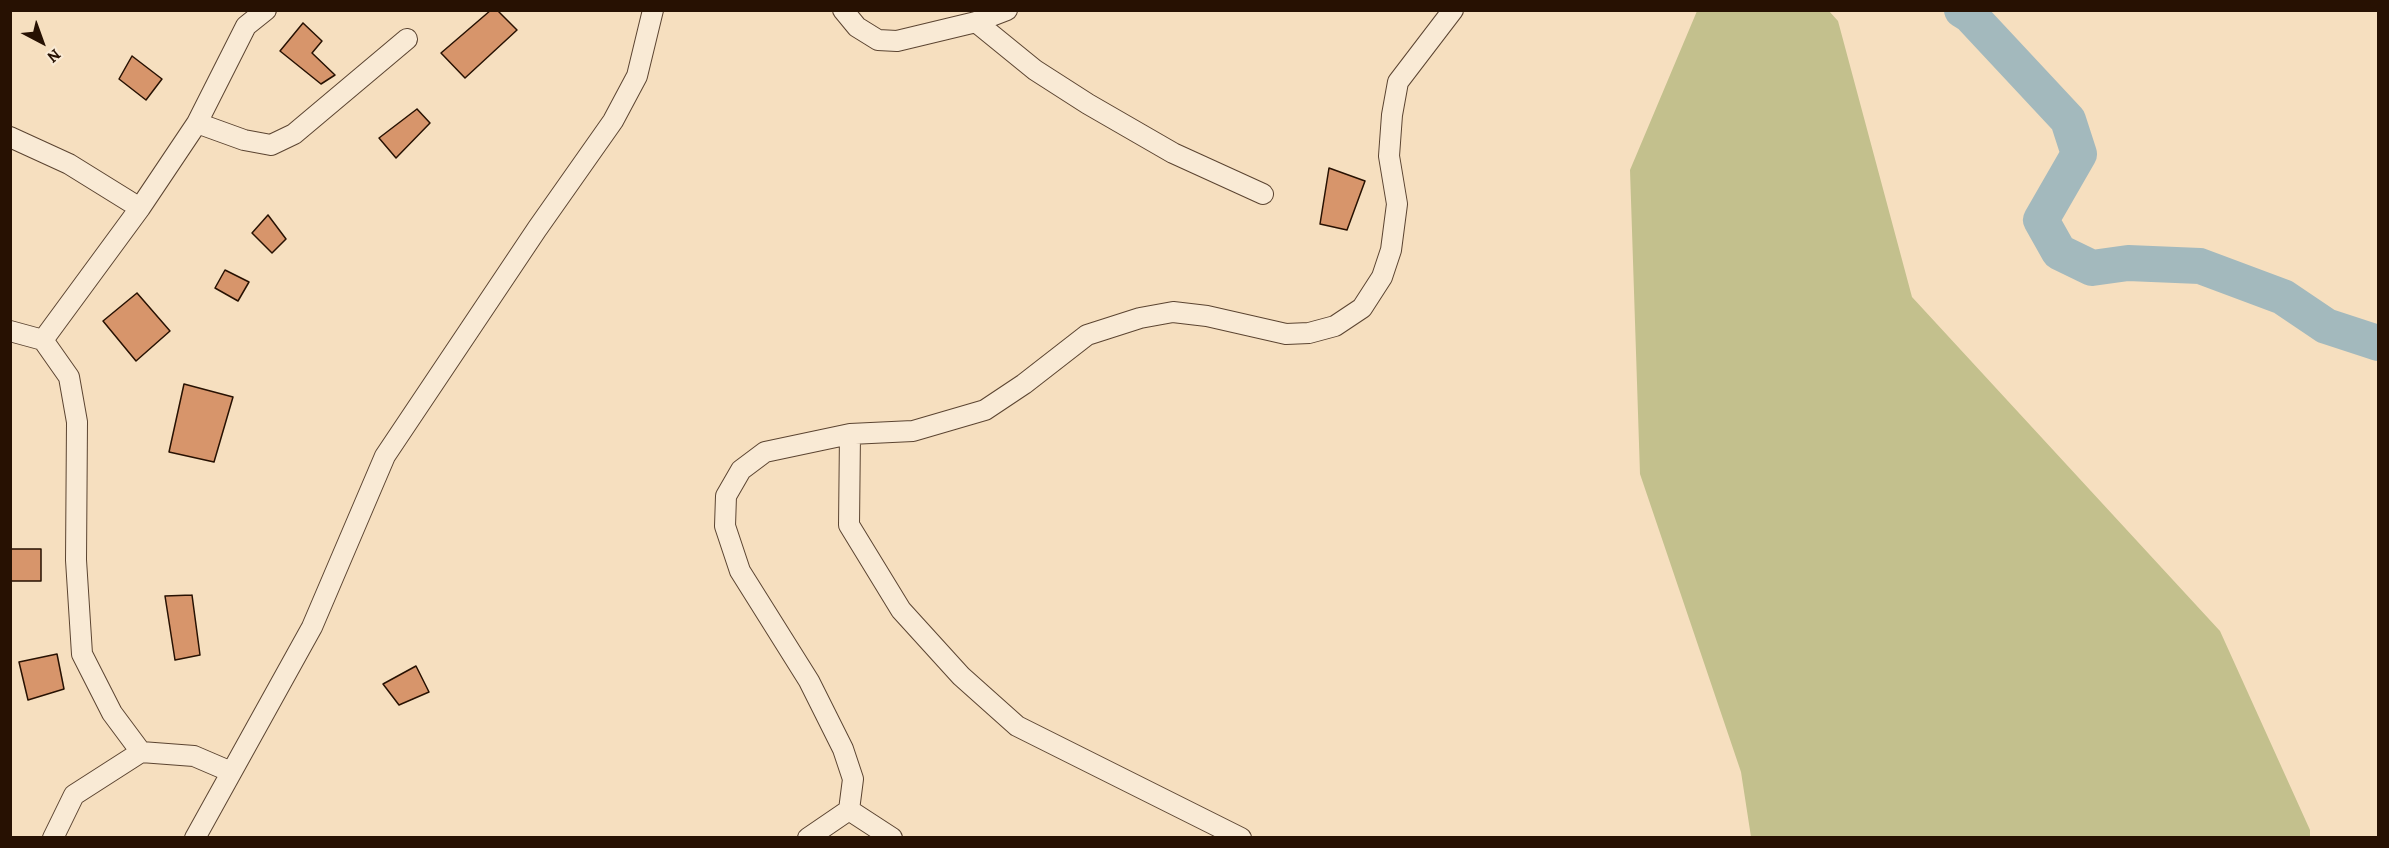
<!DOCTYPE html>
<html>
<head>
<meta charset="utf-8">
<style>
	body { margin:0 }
	#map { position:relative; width:2389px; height:848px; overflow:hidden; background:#f6dfbf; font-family:Alegreya,serif }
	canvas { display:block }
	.frame { position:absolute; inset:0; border:12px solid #271102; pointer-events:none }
	.north { position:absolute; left:12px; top:12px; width:60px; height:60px; -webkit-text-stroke:4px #f9ead5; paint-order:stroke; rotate:139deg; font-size:16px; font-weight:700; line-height:24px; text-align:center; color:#271102 }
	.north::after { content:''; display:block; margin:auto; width:21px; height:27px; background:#271102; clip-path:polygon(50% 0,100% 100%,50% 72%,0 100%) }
</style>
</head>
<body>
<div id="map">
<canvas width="2389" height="848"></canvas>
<div class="frame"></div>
<div class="north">N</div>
</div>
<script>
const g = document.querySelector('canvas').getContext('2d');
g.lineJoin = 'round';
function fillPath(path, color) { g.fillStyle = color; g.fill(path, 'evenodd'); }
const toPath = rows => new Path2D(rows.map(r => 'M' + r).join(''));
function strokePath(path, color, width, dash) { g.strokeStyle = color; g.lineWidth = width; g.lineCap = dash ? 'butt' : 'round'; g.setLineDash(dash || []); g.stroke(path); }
const green = toPath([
	[1697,11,1829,11,1838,21,1912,297,2220,631,2310,830,2310,837,1751,837,1741,772,1640,474,1630,170]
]);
const river = toPath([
	[1962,10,1970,15,2068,120,2079,154,2041,220,2059,252,2092,268,2128,263,2200,266,2283,297,2326,326,2378,343]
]);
const building = toPath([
	[491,10,497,10,517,30,465,78,441,53,491,10],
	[303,23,322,41,312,53,335,75,321,84,280,51,303,23],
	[132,56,162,79,146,100,119,79,132,56],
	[417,109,430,123,396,158,379,138,417,109],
	[1329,168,1365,181,1347,230,1320,224,1329,168],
	[268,215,286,239,272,253,252,233,268,215],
	[225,270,249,282,238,301,215,288,225,270],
	[137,293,170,331,136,361,103,321,137,293],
	[184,384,233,397,214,462,169,452,184,384],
	[10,549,41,549,41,581,10,581,10,549],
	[192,595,200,655,175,660,165,596,192,595],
	[57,654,64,689,28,700,19,662,57,654],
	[416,666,429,692,399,705,383,684,416,666]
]);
const minor = toPath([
	[843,10,857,27,878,40,897,41,976,22,1007,10],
	[976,22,1035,70,1088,104,1173,153,1263,194],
	[197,123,244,140,271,145,294,134,407,39],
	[10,137,69,164,140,208],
	[10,331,43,340,69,377,77,422,76,560,82,654,112,713,141,752],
	[43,340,140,208,197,123,246,26,266,10],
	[850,434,849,525,901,610,961,676,1017,726,1241,838],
	[849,810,892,838],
	[53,838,74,795,141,752,194,756,229,771],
	[195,838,312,627,385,456,537,229,613,121,637,76,653,10],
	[808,838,849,810,853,779,843,749,809,681,740,571,725,526,726,496,741,470,765,452,850,434,913,431,985,410,1024,384,1087,335,1140,318,1173,312,1207,316,1286,334,1309,333,1335,326,1362,308,1382,277,1391,250,1397,204,1389,156,1392,115,1398,82,1453,10]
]);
fillPath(green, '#c3c08d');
strokePath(river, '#a3b9bd', 36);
fillPath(building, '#d7956b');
strokePath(building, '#271102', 1.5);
strokePath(minor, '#5b4431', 22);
strokePath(minor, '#f9ead5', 20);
</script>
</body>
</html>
